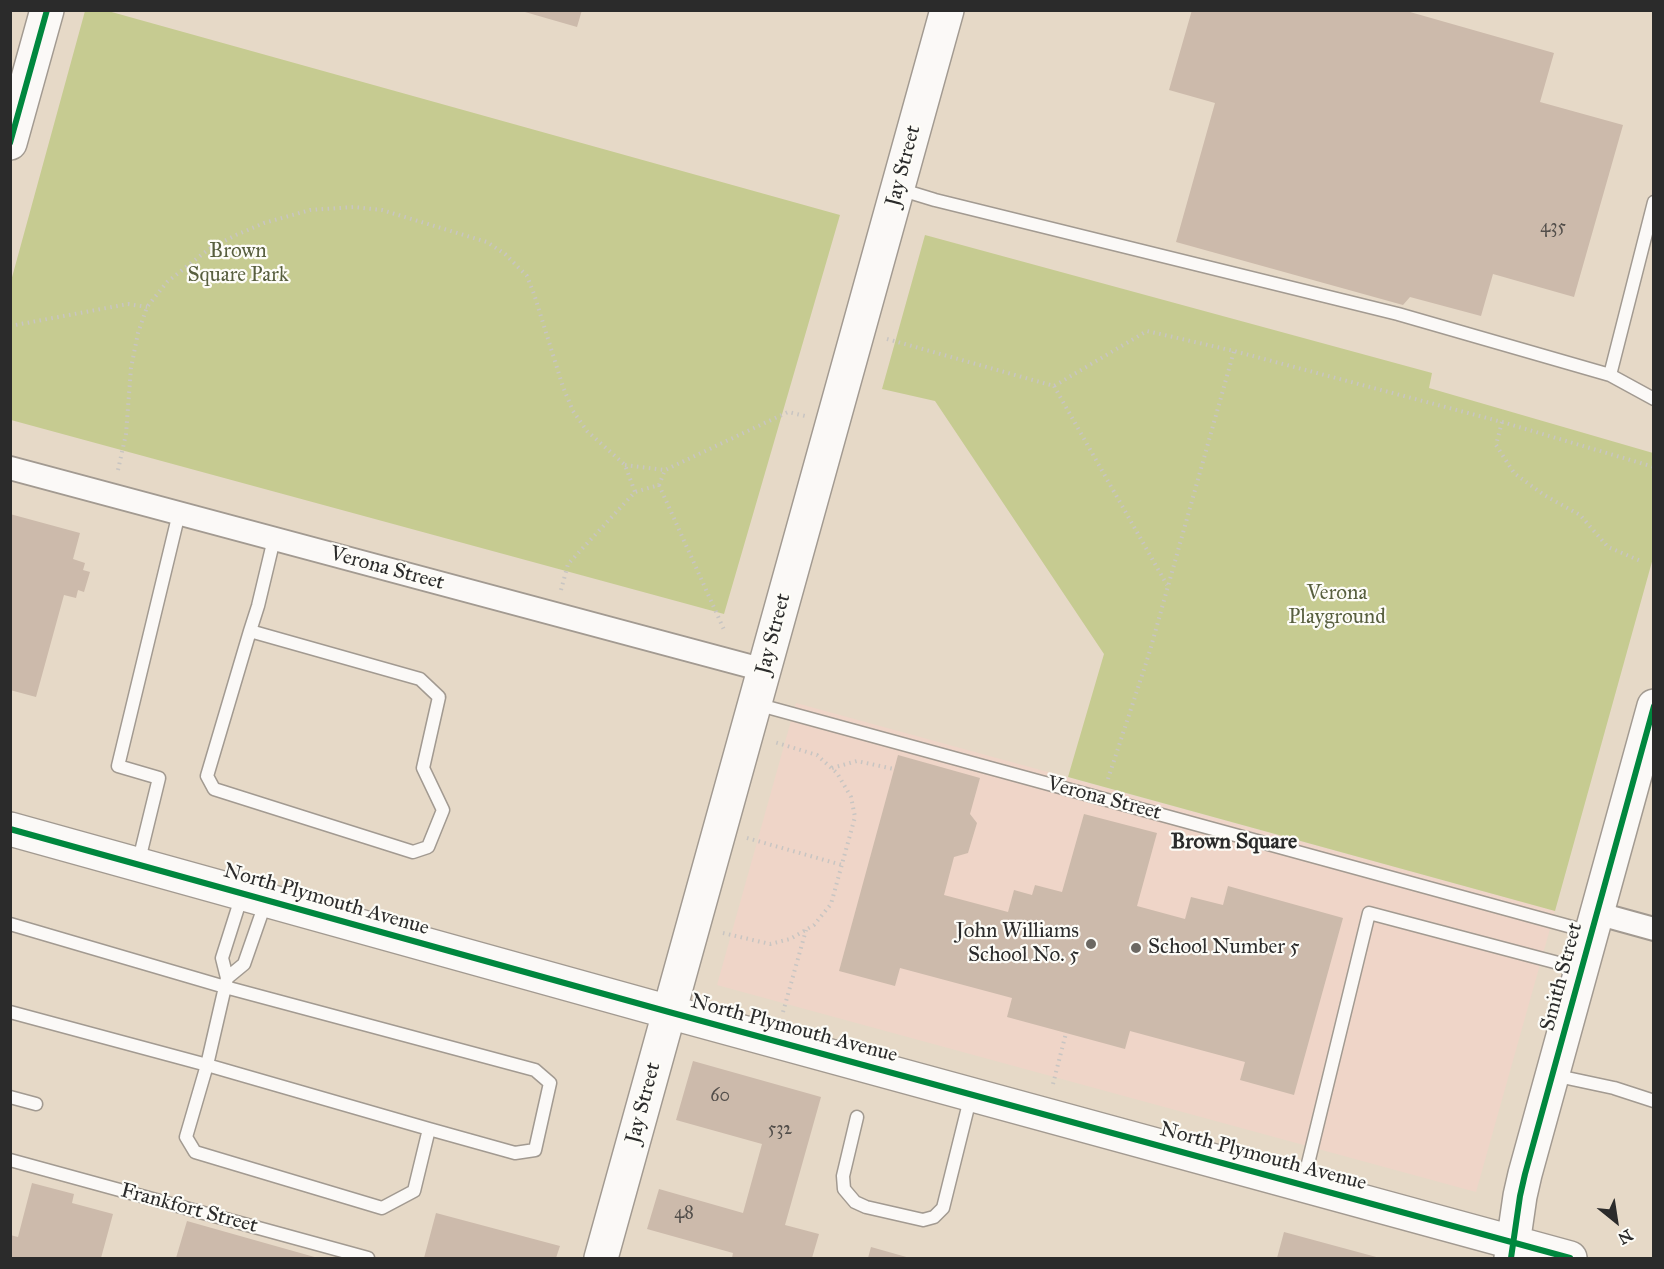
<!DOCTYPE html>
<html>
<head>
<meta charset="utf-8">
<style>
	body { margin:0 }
	#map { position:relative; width:1664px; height:1269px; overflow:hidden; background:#e6d9c7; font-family:"IM FELL Great Primer",serif }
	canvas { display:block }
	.frame { position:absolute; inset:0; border:12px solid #2b2b2b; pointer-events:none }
	.north { position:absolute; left:1586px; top:1191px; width:60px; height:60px; -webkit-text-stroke:4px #fdfcf7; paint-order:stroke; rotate:150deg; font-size:16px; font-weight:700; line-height:24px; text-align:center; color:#2b2b2b }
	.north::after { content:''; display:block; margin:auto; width:21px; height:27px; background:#2b2b2b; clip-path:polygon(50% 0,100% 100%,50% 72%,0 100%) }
</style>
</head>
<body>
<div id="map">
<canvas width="1664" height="1269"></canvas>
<div class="frame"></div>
<div class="north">N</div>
</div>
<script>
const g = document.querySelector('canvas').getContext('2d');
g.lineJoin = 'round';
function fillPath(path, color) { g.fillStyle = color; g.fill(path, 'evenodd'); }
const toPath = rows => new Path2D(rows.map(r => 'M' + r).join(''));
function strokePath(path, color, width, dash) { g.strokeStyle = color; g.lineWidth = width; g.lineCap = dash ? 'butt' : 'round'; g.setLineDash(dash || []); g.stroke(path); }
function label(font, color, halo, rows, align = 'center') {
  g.font = font + ' "IM FELL Great Primer",serif'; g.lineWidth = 4.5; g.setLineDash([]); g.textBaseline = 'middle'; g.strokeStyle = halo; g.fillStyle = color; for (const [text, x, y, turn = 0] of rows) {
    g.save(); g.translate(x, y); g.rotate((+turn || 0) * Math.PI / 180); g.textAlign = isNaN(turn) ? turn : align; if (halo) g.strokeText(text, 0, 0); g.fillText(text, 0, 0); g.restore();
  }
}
const built = toPath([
	[796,703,1555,911,1476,1192,717,985]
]);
const green = toPath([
	[85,11,108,11,840,215,724,614,11,420,11,281],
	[925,235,1432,373,1429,388,1653,453,1653,558,1555,911,1068,777,1104,654,935,401,882,389]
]);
const building = toPath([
	[518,10,582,10,577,27],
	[1192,10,1403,10,1554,53,1540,102,1623,125,1574,297,1493,274,1481,316,1410,297,1403,305,1176,242,1215,103,1169,90],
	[10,514,80,533,73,559,85,563,83,570,90,572,84,592,78,590,76,598,64,595,36,697,10,690],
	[898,755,980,778,970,814,977,823,968,853,954,857,944,895,1008,912,1014,890,1032,895,1035,885,1062,892,1084,814,1157,833,1137,906,1185,919,1191,897,1223,905,1228,886,1343,918,1294,1095,1240,1080,1245,1062,1130,1031,1125,1049,1007,1017,1012,998,900,968,895,986,839,971],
	[693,1061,821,1097,785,1225,819,1234,812,1258,732,1258,733,1253,647,1229,659,1189,743,1213,762,1144,676,1120],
	[32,1183,74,1194,72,1203,113,1214,101,1258,10,1258,10,1235,18,1237],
	[436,1213,560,1246,556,1258,424,1258],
	[187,1221,318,1258,176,1258],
	[1284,1232,1380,1258,1277,1258],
	[871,1247,910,1258,868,1258]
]);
const path = toPath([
	[10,326,128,304,147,307],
	[887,339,1054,386,1147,331,1234,351,1502,422,1654,467],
	[1054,386,1167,585],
	[1502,422,1496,445,1514,473,1544,495,1580,515,1608,547,1643,562],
	[625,465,665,470],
	[118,470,126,434,131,368,138,333,147,307,167,282,209,249,236,235,264,223,310,210,354,207,382,210,487,242,505,254,527,276,534,294,563,387,573,411,587,431,625,465,635,492],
	[659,485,725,632],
	[561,590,568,564,635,492,659,485,665,470,788,412,805,416],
	[832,768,857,761,894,769],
	[1108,779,1149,654,1234,351],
	[747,838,842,865],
	[723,933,770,944,790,939,814,925,831,904,855,817,851,797,837,773,817,755,774,742],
	[783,1012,806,930],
	[1053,1084,1066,1033]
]);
const lane = toPath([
	[899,189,935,200,1398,314,1610,375,1654,399],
	[1610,375,1654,202],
	[250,631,420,679,439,697,423,768,443,810,428,847,413,852,214,789,207,776,250,631,258,606,274,539],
	[756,704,1590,932],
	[138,864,159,778,118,766,179,513],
	[242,895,222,958,227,978,244,964,266,901],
	[10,924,225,987,227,978],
	[10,1012,207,1065,429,1129,515,1153,535,1150,550,1083,535,1070,225,987,207,1065,186,1137,195,1152,382,1208,414,1191,429,1129],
	[1553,1075,1614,1088,1654,1101],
	[10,1097,36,1104],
	[857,1117,843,1176,844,1189,855,1202,866,1207,923,1220,934,1217,943,1208,971,1095],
	[10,1160,368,1258],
	[1303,1184,1369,913,1581,969]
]);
const street = toPath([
	[10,468,764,670],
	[1596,913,1654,929]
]);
const secondary = toPath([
	[10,143,47,10],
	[10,829,669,1012,1570,1258],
	[601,1258,947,10],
	[1511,1258,1520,1196,1525,1174,1654,706]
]);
const cycleway = toPath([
	[10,143,47,10],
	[10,829,669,1012,1570,1258],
	[1511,1258,1520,1196,1525,1174,1654,706]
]);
const markers = [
	[1091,944,6,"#6c6862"],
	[1136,948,6,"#6c6862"]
];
const numberNames = [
	["435",1553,228],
	["60",720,1097],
	["532",780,1130],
	["48",684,1214]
];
const streetNames = [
	["Jay Street",904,166,-75],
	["Verona Street",387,569,15],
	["Jay Street",774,634,-75],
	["Verona Street",1104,799,15],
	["North Plymouth Avenue",326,900,16],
	["Smith Street",1562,977,-75],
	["North Plymouth Avenue",794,1029,15],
	["Jay Street",644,1103,-75],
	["North Plymouth Avenue",1263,1157,15],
	["Frankfort Street",189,1209,15]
];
const parkNames = [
	["Brown",238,252],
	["Square Park",238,276],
	["Verona",1337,594],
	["Playground",1337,618]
];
const poiNames = [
	["John Williams",1079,932],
	["School No. 5",1079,956],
	["School Number 5",1148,948,"left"]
];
const neighbourhoodNames = [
	["Brown Square",1234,843]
];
fillPath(built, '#efd5c8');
fillPath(green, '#c6cb91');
fillPath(building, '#ccbaab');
strokePath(lane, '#a29a91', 15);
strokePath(street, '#a29a91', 26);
strokePath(secondary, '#a29a91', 36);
strokePath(path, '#c8c5c2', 4, [1.5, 4.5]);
strokePath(lane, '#fbf9f7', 12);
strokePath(street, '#fbf9f7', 22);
strokePath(secondary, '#fbf9f7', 33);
strokePath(cycleway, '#00873e', 6);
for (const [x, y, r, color] of markers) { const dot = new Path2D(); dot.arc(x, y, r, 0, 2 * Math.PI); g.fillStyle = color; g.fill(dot); strokePath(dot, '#fdfcf7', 2); }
label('18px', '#534f4b', null, numberNames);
label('21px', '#2b2b2b', '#fdfcf7', streetNames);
label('21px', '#585f3f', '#fdfcf7', parkNames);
label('21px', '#2b2b2b', '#fdfcf7', poiNames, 'right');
label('bold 22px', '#2b2b2b', '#fdfcf7', neighbourhoodNames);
</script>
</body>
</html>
